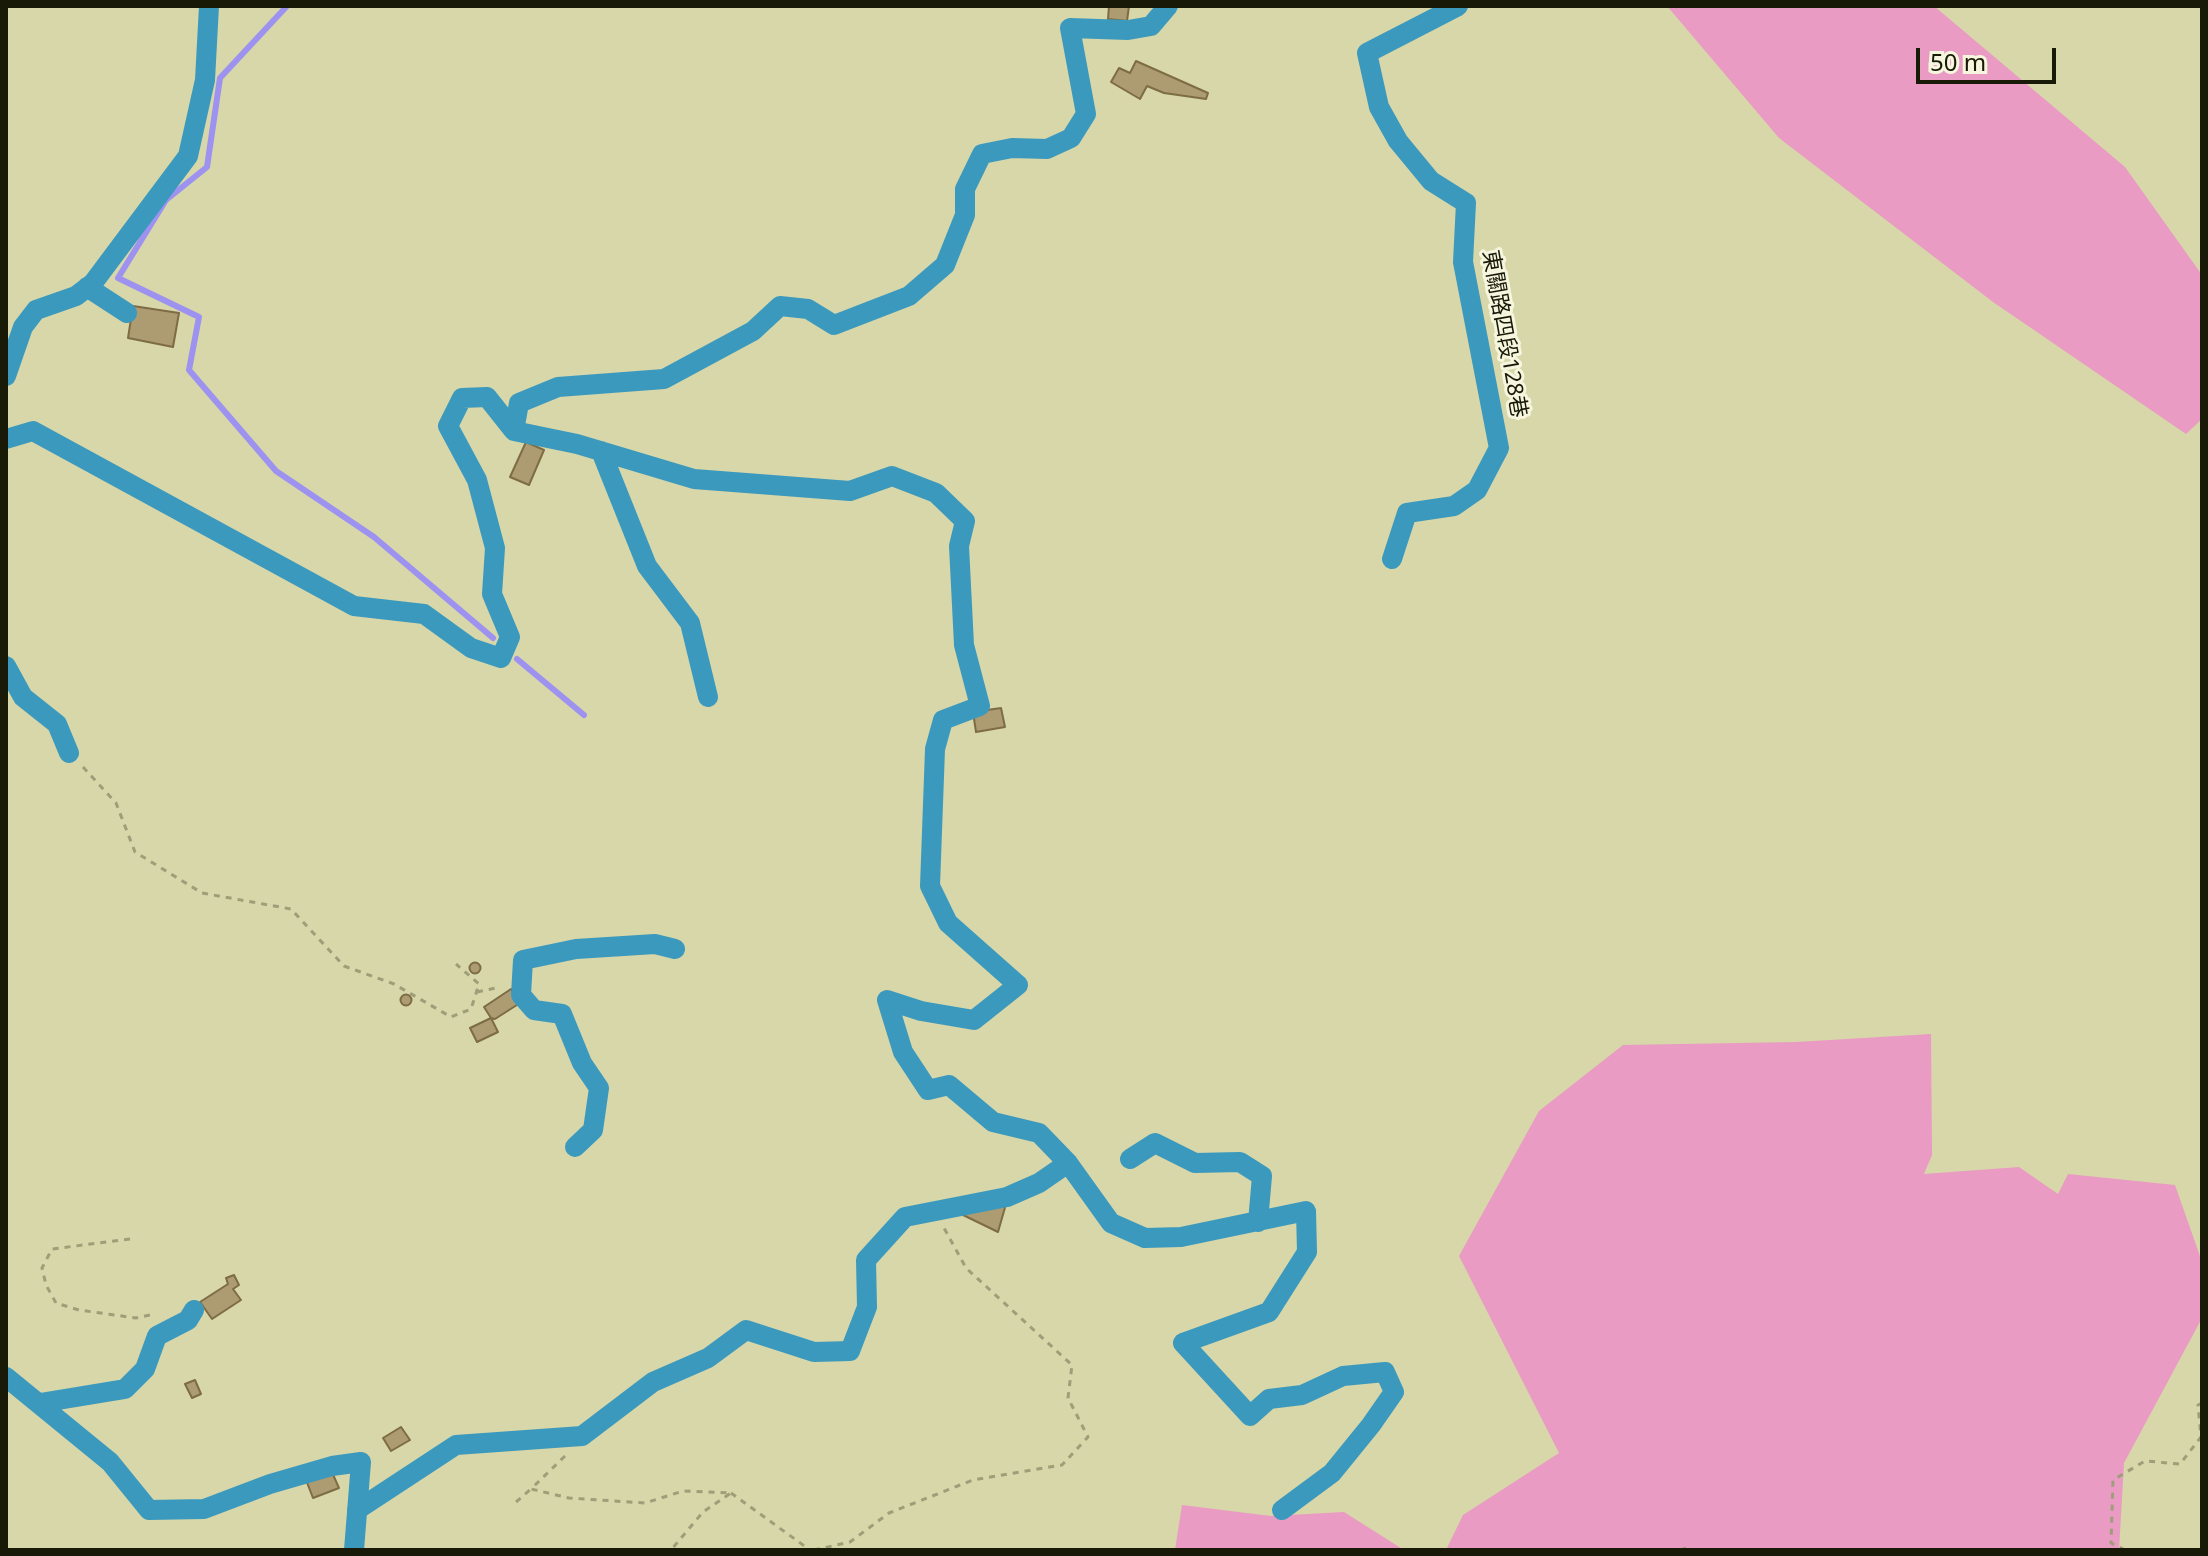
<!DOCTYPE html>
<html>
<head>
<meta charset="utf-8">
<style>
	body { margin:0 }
	#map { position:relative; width:2208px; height:1556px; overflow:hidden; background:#d7d7a9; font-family:"Noto Sans",sans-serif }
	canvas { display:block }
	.frame { position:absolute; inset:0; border:8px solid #191908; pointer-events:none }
	.scale { position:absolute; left:1916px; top:48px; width:140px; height:36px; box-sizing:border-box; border:4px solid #191908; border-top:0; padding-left:10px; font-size:24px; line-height:28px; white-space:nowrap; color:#191908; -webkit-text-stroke:6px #f6f6df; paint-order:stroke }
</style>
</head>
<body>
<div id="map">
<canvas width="2208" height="1556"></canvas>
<div class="frame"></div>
<div class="scale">50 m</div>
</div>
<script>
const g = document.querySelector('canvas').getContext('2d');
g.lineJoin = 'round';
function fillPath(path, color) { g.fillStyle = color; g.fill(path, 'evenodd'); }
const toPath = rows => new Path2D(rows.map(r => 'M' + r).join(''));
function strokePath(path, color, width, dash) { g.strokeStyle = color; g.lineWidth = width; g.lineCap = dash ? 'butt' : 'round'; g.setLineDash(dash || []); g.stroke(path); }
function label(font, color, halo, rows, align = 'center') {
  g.font = font + ' "Noto Sans","Noto Sans TC",sans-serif'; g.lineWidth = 6; g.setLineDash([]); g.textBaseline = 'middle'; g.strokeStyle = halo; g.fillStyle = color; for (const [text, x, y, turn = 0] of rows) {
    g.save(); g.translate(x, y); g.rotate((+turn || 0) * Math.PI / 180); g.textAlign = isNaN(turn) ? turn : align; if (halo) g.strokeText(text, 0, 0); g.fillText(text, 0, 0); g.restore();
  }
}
const green = toPath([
	[1667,6,1934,6,2125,167,2202,275,2202,419,2186,434,1993,302,1779,138],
	[1931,1034,1932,1155,1924,1174,2019,1167,2058,1194,2068,1174,2175,1185,2202,1262,2202,1318,2124,1463,2119,1550,1446,1550,1463,1515,1559,1453,1459,1256,1539,1111,1623,1045,1796,1042],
	[1182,1505,1271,1516,1344,1512,1404,1550,1175,1550]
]);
const stream = toPath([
	[287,6,220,78,207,167,166,200,118,278,199,317,189,370,276,471,374,537,493,638],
	[517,659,584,715]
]);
const building = toPath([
	[1109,6,1129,6,1127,21,1108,19,1109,6],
	[1136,61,1208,93,1206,99,1164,93,1147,86,1140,99,1111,82,1119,68,1130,73,1136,61],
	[133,306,179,313,173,347,128,338,133,306],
	[526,442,544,450,529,485,510,477,526,442],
	[1001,708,1005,727,976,732,973,712,1001,708],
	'469.5 968a5.5 5.5 0 1 1 11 0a5.5 5.5 0 1 1-11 0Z',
	[511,989,520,1003,495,1019,491,1018,484,1007,511,989],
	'400.5 1000a5.5 5.5 0 1 1 11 0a5.5 5.5 0 1 1-11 0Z',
	[491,1018,498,1032,477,1042,470,1028,491,1018],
	[1006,1204,998,1232,961,1214,1006,1204],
	[234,1275,239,1285,233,1289,241,1300,212,1319,200,1302,228,1284,226,1278,234,1275],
	[195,1380,201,1394,192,1398,185,1384,195,1380],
	[401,1427,410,1440,391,1451,383,1438,401,1427],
	[331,1470,339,1488,313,1498,306,1480,331,1470]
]);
const path = toPath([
	[83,767,116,803,135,852,202,893,291,909,344,966,394,984,451,1017,471,1009,479,984,456,964],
	[477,992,500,987],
	[130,1239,52,1249,42,1268,46,1285,56,1303,79,1310,136,1318,155,1314],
	[565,1456,531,1489,569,1498,645,1503,683,1491,731,1493,703,1512,671,1550],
	[731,1493,810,1550],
	[516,1502,531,1489],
	[1684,1547,1685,1550],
	[814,1550,850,1542,889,1513,973,1480,1062,1465,1088,1437,1068,1398,1072,1365,966,1268,944,1228],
	[2125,1550,2111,1543,2113,1480,2145,1461,2180,1464,2201,1437,2198,1405,2202,1403]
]);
const minor = toPath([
	[87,287,127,313],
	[6,376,23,327,36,310,76,296,93,283,188,156,205,80,209,6],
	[6,439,33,431,354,606,424,614,471,648,501,658,510,637,492,594,495,548,477,480,448,426,462,398,487,397,514,431],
	[601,451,647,566,690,623,708,697],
	[1392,559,1407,513,1454,506,1477,490,1499,448,1463,262,1466,203,1431,181,1398,141,1379,107,1367,53,1458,6],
	[6,666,23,697,57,724,69,753],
	[575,1147,593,1130,599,1088,582,1063,562,1014,534,1010,521,995,523,960,576,949,655,944,675,949],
	[1130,1159,1155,1143,1195,1163,1240,1162,1262,1176,1258,1222],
	[1068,1163,1111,1223,1145,1238,1181,1237,1306,1211,1307,1252,1269,1312,1183,1343,1250,1416,1269,1399,1302,1395,1343,1376,1385,1372,1394,1392,1371,1425,1332,1473,1282,1510],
	[6,1377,110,1462,149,1510,204,1509,270,1484,332,1466,361,1462,354,1550],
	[40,1403,125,1389,145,1369,157,1336,188,1320,194,1310],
	[357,1510,456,1445,582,1436,653,1382,708,1358,746,1330,814,1352,850,1351,867,1307,866,1260,905,1217,1007,1197,1039,1183,1068,1163,1039,1133,993,1122,949,1085,928,1090,903,1052,887,1000,921,1011,974,1020,1018,985,948,923,930,886,935,749,943,720,980,706,964,645,959,546,965,521,936,493,892,476,850,491,694,479,577,444,514,431,519,403,558,387,664,379,753,331,780,306,808,309,834,325,909,296,945,265,965,215,965,189,982,154,1012,148,1047,149,1071,138,1086,114,1070,28,1128,30,1151,26,1168,6]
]);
const streetNames = [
	["東關路四段128巷",1504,334,80]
];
fillPath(green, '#e99bc3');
strokePath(stream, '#9d92ef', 6);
fillPath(building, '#ad9b72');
strokePath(building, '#7d6c44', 2);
strokePath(path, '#9e9e79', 3, [6, 6]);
strokePath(minor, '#3c99be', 20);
label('22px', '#191908', '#f6f6df', streetNames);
</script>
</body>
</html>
